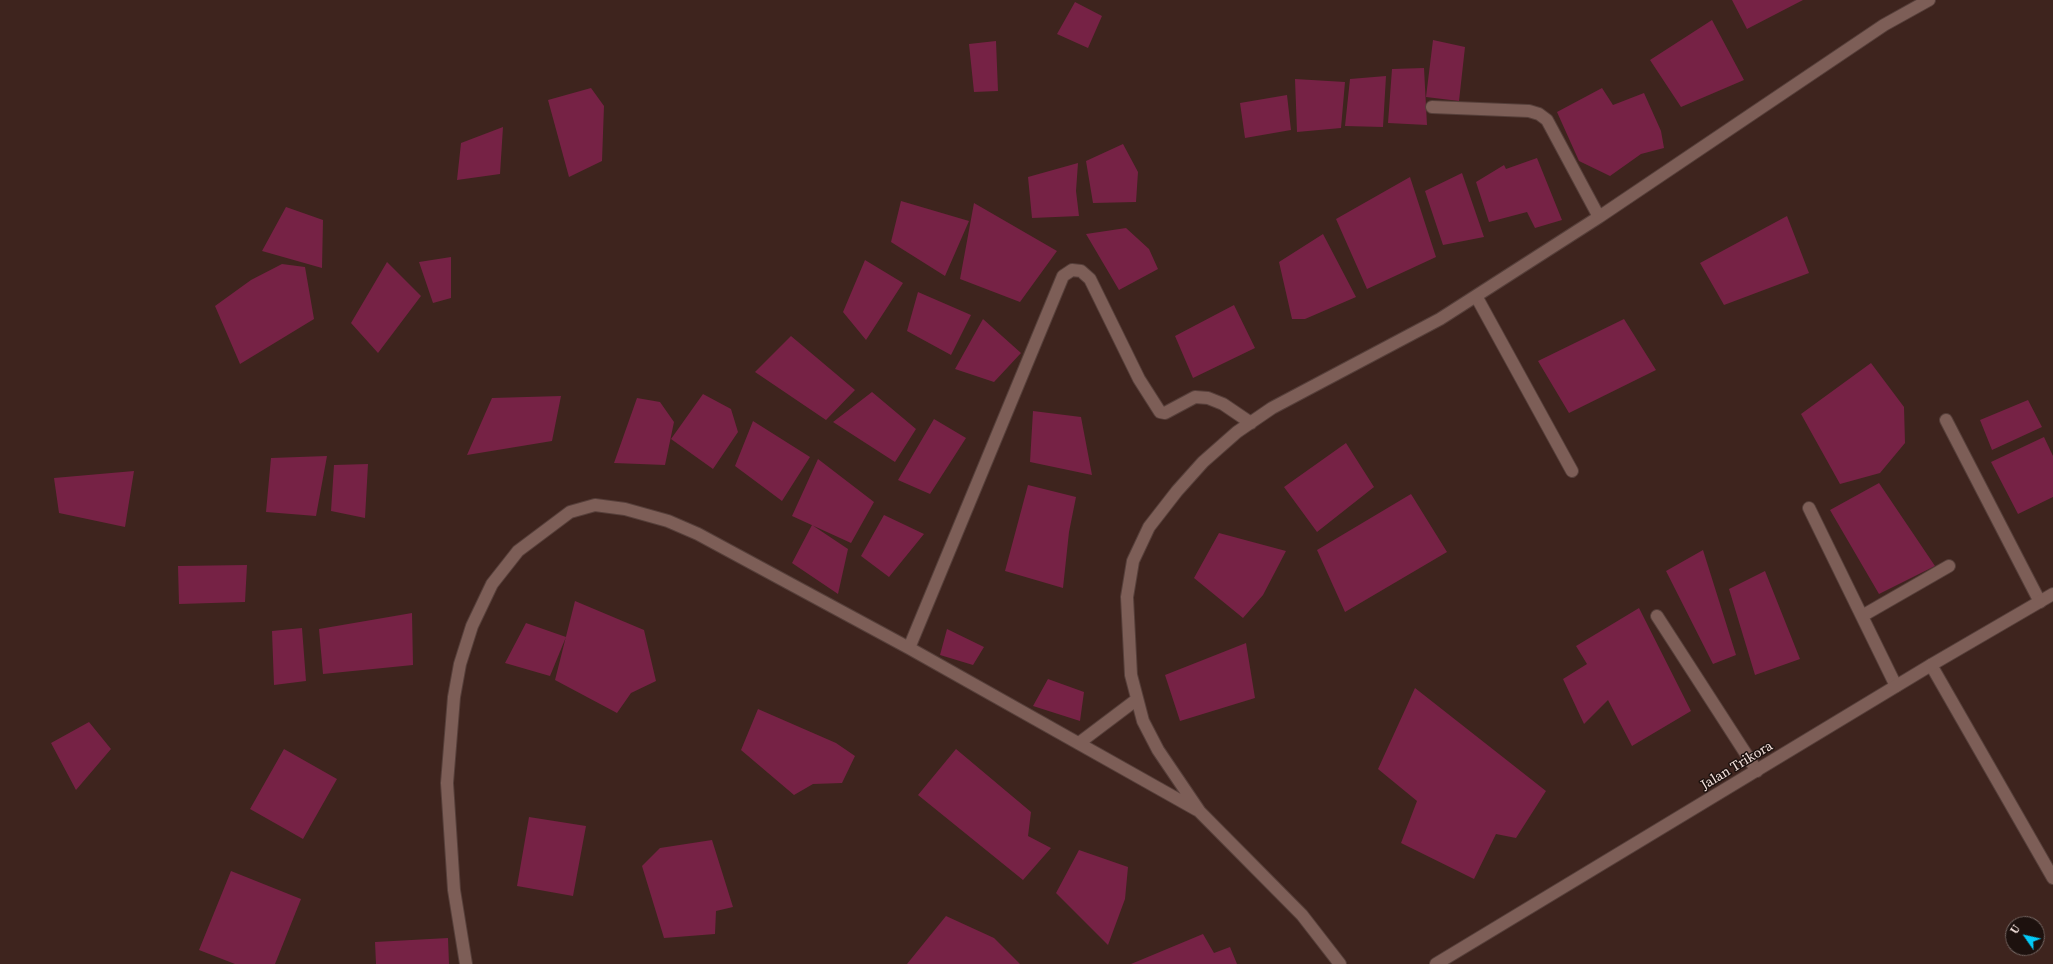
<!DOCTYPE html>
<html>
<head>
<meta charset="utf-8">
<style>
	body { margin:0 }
	#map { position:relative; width:2053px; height:964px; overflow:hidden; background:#3e241e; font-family:"Source Serif 4",serif }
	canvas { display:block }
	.north { position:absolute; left:2005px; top:916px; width:40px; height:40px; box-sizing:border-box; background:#1d110e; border:1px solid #736561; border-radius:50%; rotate:304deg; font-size:11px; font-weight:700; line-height:16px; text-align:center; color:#f4e2dd }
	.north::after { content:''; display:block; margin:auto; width:14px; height:18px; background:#03cbf9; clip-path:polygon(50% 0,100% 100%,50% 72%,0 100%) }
</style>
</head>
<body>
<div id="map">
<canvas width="2053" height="964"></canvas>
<div class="north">U</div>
</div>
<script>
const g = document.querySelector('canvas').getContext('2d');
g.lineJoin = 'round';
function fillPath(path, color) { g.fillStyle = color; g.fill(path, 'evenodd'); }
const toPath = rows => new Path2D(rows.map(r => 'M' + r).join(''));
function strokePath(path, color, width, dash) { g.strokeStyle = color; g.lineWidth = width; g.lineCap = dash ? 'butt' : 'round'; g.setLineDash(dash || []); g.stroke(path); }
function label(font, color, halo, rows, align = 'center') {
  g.font = font + ' "Source Serif 4",serif'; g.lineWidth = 3; g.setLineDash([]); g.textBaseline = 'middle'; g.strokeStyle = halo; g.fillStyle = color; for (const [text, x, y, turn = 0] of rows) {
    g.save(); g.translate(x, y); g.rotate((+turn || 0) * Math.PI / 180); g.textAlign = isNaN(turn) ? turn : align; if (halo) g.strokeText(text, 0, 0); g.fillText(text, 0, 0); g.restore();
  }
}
const building = toPath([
	[1732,0,1803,0,1747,29],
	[1075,2,1102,16,1088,48,1057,34],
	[1712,20,1744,80,1681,107,1650,60],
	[1433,40,1465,47,1459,101,1426,97],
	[996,41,998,91,974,92,969,44],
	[1424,68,1427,125,1388,123,1392,69],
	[1386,76,1383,127,1345,126,1350,79],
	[1295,79,1345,82,1341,128,1297,132],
	[591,88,604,106,602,161,569,177,548,100],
	[1602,88,1613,105,1644,93,1661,131,1664,148,1641,154,1610,176,1579,161,1557,112],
	[1287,95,1291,130,1245,138,1240,103],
	[503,127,500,174,457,180,461,143],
	[1123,144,1138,172,1136,202,1093,203,1086,161],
	[1537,158,1562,220,1535,228,1527,212,1489,222,1476,182,1504,165,1506,169],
	[1078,163,1076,191,1079,216,1032,218,1028,177],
	[1462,173,1484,237,1443,245,1425,191],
	[1410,177,1436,257,1367,289,1336,219],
	[901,201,969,221,945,276,891,242],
	[974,203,1057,251,1020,302,960,279],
	[286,207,323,220,322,268,262,251],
	[1787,216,1809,273,1724,305,1700,263],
	[1126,228,1149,249,1158,269,1119,290,1086,234],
	[1323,234,1356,297,1305,319,1292,319,1279,262],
	[451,257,451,298,433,303,419,262],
	[865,260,903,283,866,340,843,312],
	[387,262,421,296,378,353,351,323],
	[282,264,305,267,314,319,240,364,215,306,251,280],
	[918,292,971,315,951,355,907,331],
	[1234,305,1255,348,1193,378,1175,336],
	[983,319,1021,353,994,382,955,369],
	[1624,319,1656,370,1569,413,1538,361],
	[791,336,855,390,826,420,755,372],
	[1871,363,1904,407,1905,443,1880,473,1840,484,1801,414],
	[872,392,916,429,895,462,833,422],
	[703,394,731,409,738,432,713,469,671,439],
	[561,396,552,441,467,455,492,398],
	[637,398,660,402,674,422,665,465,614,463],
	[2028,400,2042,427,1992,450,1980,420],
	[1033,411,1081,417,1092,475,1030,462],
	[934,419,966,438,930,494,898,480],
	[753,421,810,457,782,501,735,466],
	[2044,437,2053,456,2053,497,2018,514,1991,462],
	[1346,443,1374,487,1317,532,1284,487],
	[327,456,316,516,266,512,271,458],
	[818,459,874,502,851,543,792,516],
	[368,464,365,518,331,511,334,465],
	[134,471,125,527,59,513,54,478],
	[1879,483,1935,566,1879,594,1830,510],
	[1028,485,1076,497,1069,532,1063,588,1005,571],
	[1411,494,1447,552,1345,612,1317,550],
	[884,515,924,534,889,577,861,556],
	[812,525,848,549,838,594,792,563],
	[1219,533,1286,551,1263,595,1243,618,1194,578],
	[1703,550,1736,655,1713,664,1666,571],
	[247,565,245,602,179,604,178,566],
	[1765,571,1800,659,1755,675,1729,589],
	[575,601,644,630,656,681,631,693,617,713,555,680],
	[1639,608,1691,711,1632,746,1608,700,1584,724,1563,679,1587,664,1576,646],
	[412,613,413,665,323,674,319,629],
	[526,623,566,637,550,676,505,663],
	[302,628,306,681,274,685,272,631],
	[947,629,984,647,973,665,940,655],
	[1246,643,1255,698,1180,721,1165,675],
	[1048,679,1084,692,1080,721,1033,706],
	[1415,688,1546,791,1516,838,1496,834,1474,879,1401,843,1417,801,1378,769],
	[758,709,836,743,855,756,842,783,813,784,794,795,741,750],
	[89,722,111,749,76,790,51,743],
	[284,749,337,779,303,839,250,809],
	[956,749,1031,812,1028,836,1051,848,1023,880,918,795],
	[529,817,586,826,573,896,517,886],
	[712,840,733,907,716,911,715,934,664,938,642,866,660,848],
	[1079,850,1128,867,1125,899,1108,945,1056,893],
	[231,871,301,899,275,964,235,964,199,950],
	[946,916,994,938,1020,964,907,964],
	[1203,934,1214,953,1230,947,1237,964,1131,964],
	[448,938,449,964,376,964,375,942]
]);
const minor = toPath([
	[1432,107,1529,111,1539,114,1547,120,1599,217],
	[1476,296,1572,471],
	[1946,420,2040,602],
	[1809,508,1896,686],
	[1657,616,1757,771],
	[1862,616,1949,566],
	[909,648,1063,276,1072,270,1081,271,1090,279,1139,379,1160,412,1165,413,1195,397,1208,398,1223,404,1251,423],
	[1931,665,2053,878],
	[1079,743,1136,700],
	[466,964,454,890,447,783,454,697,460,664,472,626,492,584,518,551,570,512,595,505,625,509,668,521,698,534,909,648,1197,810],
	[1340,964,1302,915,1200,812,1158,750,1143,721,1131,675,1127,597,1133,561,1149,527,1177,491,1203,462,1237,432,1272,408,1440,319,1599,217,1884,25,1929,0]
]);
const tertiary = toPath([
	[1436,964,1931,665,2053,594]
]);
const streetNames = [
	["Jalan Trikora",1737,766,-31]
];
fillPath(building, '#762245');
strokePath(minor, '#563f3a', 14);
strokePath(tertiary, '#563f3a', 14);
strokePath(minor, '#7d5e57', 12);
strokePath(tertiary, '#7d5e57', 12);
label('14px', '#f4e2dd', '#1d110e', streetNames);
</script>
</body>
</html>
